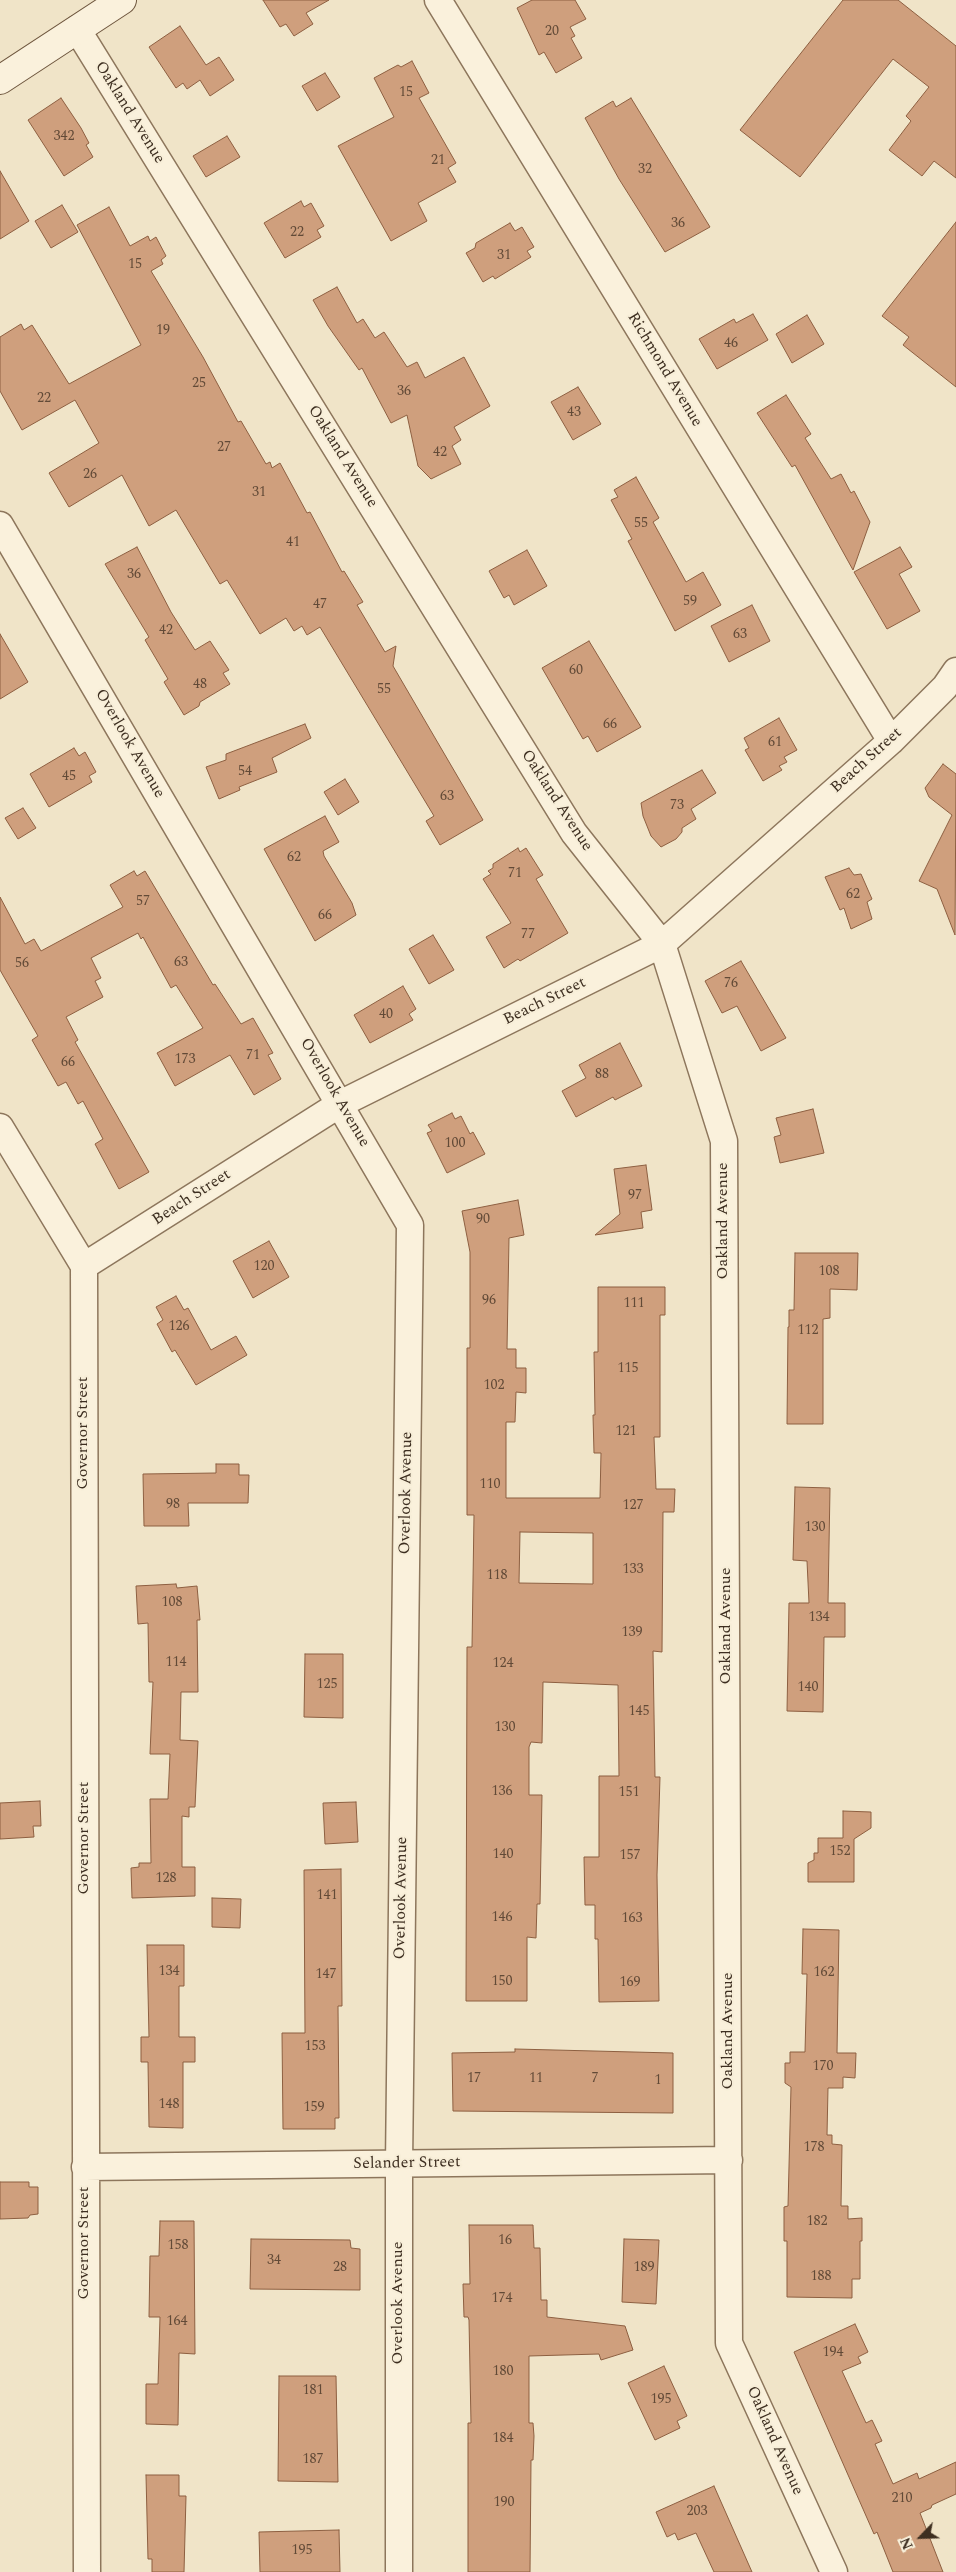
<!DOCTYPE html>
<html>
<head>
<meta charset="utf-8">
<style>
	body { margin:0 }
	#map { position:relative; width:956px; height:2572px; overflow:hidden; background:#f0e4c8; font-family:Spectral,serif }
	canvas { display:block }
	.north { position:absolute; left:896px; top:2512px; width:50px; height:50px; -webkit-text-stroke:4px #f7eed8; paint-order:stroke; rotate:246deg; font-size:14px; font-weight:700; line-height:20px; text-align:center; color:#3d2e20 }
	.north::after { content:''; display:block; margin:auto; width:18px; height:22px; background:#3d2e20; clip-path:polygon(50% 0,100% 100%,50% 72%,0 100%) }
</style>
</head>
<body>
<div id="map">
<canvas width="956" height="2572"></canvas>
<div class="north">N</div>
</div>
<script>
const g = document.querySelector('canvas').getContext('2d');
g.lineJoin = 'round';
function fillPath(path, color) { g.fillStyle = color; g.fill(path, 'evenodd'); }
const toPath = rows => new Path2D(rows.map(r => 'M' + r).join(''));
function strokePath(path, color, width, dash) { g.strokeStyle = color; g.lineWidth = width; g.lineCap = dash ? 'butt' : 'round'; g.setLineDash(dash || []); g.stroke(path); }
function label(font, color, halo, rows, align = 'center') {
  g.font = font + ' Spectral,serif'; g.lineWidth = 4; g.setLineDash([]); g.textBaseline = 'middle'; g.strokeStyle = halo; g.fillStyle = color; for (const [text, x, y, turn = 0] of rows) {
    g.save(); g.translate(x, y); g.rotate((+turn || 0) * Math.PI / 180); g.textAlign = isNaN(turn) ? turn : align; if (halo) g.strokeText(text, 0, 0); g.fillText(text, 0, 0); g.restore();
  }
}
const building = toPath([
	[263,0,329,0,306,13,313,24,294,36,286,24,280,27,263,0],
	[532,0,575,0,586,19,570,27,575,36,571,38,582,58,556,73,544,52,539,55,517,8,532,0],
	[843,0,898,0,956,46,956,178,934,161,922,176,889,150,911,121,906,116,929,87,893,59,800,177,740,130,843,0],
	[180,26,206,65,219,57,234,80,210,96,200,80,187,89,183,83,176,88,149,47,180,26],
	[412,61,429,93,419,98,456,163,448,168,456,182,418,203,427,221,391,241,338,146,394,117,374,78,398,65,401,67,412,61],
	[325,73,340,97,317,111,302,86,325,73],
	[61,98,81,128,89,143,86,145,93,157,64,176,28,120,61,98],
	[631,98,710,227,665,252,619,179,585,118,613,101,616,107,631,98],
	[227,136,240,157,206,177,193,156,227,136],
	[0,171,29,221,0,239,0,171],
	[301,201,304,207,311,203,324,226,317,230,321,237,285,258,264,223,301,201],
	[62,205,78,232,51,248,35,221,62,205],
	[109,207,130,246,148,236,150,241,156,237,166,256,161,260,163,264,151,271,203,357,238,422,241,421,266,464,270,462,272,468,280,463,307,513,310,512,342,572,344,571,363,602,357,605,385,652,396,646,393,666,483,820,440,845,426,821,434,816,320,627,307,635,302,626,294,631,286,618,260,634,227,580,220,584,176,510,149,526,122,475,69,507,49,473,99,443,75,400,22,430,0,391,0,337,21,324,24,330,32,325,69,384,141,345,77,225,109,207],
	[956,222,956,387,903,345,909,337,882,316,956,222],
	[510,223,515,231,522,227,534,247,527,251,531,257,495,279,493,276,483,282,466,253,475,248,476,243,510,223],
	[337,287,357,323,363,319,375,338,384,332,407,367,417,362,425,378,464,357,490,406,454,427,461,440,452,446,461,464,431,479,418,466,407,415,391,423,362,368,359,370,328,326,313,300,337,287],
	[753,314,768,340,717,369,699,339,734,319,736,323,753,314],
	[807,315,824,344,792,363,776,334,807,315],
	[578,387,601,424,573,440,551,402,578,387],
	[786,395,811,434,805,438,831,479,841,474,851,493,854,491,870,522,853,570,795,465,792,467,757,413,786,395],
	[636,477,659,518,653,522,686,582,703,572,721,605,675,631,628,541,632,539,611,500,618,497,614,490,636,477],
	[137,547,171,612,195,650,210,641,229,670,223,673,230,684,200,702,199,706,184,715,164,682,168,679,145,640,149,637,105,564,137,547],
	[900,547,912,567,899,574,920,611,887,629,854,572,900,547],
	[527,550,547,586,514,605,509,595,504,598,489,571,527,550],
	[752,605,770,641,729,662,711,626,752,605],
	[0,634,28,682,0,699,0,634],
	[589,641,641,727,597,752,588,736,583,739,542,668,589,641],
	[779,718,797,750,784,757,787,762,779,766,782,770,763,781,745,750,749,748,744,738,779,718],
	[305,724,311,738,272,758,277,772,239,787,240,790,219,799,206,767,226,760,226,754,305,724],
	[74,748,79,756,85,752,96,772,89,776,92,782,49,807,30,774,74,748],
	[943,764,956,774,955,935,937,889,919,881,952,815,929,797,925,788,943,764],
	[702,770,716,793,691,809,696,819,682,828,682,832,676,839,661,847,651,836,643,816,641,803,702,770],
	[345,779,359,802,338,815,324,792,345,779],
	[23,808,36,828,18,839,5,818,23,808],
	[325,816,339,842,323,851,324,856,352,903,356,915,315,941,264,849,325,816],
	[518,848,520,852,526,848,543,875,536,879,568,933,520,961,518,959,504,968,486,937,511,923,483,879,491,874,488,871,493,868,493,864,518,848],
	[849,868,854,875,861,874,872,899,867,902,872,919,851,929,844,908,840,910,825,877,849,868],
	[134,871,137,876,145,871,213,985,215,984,241,1024,253,1018,273,1053,268,1055,281,1079,254,1095,230,1055,175,1086,157,1053,203,1028,176,985,171,988,143,937,141,939,138,933,91,958,101,978,95,981,103,997,66,1017,78,1040,75,1042,149,1172,119,1189,95,1144,103,1139,83,1101,78,1104,66,1082,58,1086,32,1040,38,1036,0,970,0,897,25,944,34,939,41,951,123,907,110,885,134,871],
	[433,935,454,970,429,984,409,949,433,935],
	[741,961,786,1038,761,1051,737,1006,722,1013,705,981,741,961],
	[403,986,416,1009,409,1014,413,1020,370,1043,354,1015,403,986],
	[620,1043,642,1086,615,1100,613,1097,576,1117,562,1091,586,1078,579,1065,620,1043],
	[813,1109,824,1153,780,1163,774,1137,781,1135,776,1118,813,1109],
	[452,1113,455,1119,461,1116,470,1134,473,1132,485,1154,447,1173,427,1133,432,1131,428,1125,452,1113],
	[646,1165,652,1210,641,1212,643,1228,595,1235,620,1214,614,1169,646,1165],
	[518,1200,524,1235,509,1238,507,1349,516,1349,516,1368,526,1368,526,1393,516,1392,515,1422,506,1422,506,1498,600,1498,601,1453,594,1453,593,1415,595,1415,594,1352,598,1352,598,1287,665,1287,665,1315,660,1315,660,1437,654,1437,656,1489,675,1489,674,1512,663,1512,662,1652,653,1651,655,1777,660,1777,657,1875,659,2001,599,2002,598,1939,595,1939,595,1905,585,1905,584,1857,599,1857,599,1776,619,1776,618,1685,543,1682,542,1743,531,1742,529,1747,529,1795,542,1795,540,1904,537,1904,536,1938,527,1937,527,2001,466,2001,467,1647,472,1647,474,1515,467,1515,467,1348,470,1348,470,1252,462,1211,518,1200],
	[520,1532,593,1533,593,1584,519,1583,520,1532],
	[269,1241,289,1277,253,1298,233,1261,269,1241],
	[795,1253,858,1253,857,1290,830,1289,830,1318,823,1319,823,1424,787,1424,788,1327,789,1327,789,1310,794,1310,795,1253],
	[176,1296,184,1310,188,1308,211,1350,236,1336,247,1355,196,1385,175,1350,172,1352,157,1324,163,1320,156,1307,176,1296],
	[216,1464,239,1464,239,1475,249,1475,248,1503,188,1503,189,1526,144,1526,143,1474,216,1473,216,1464],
	[795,1487,830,1488,828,1603,845,1603,845,1637,824,1637,823,1712,787,1711,789,1603,809,1603,807,1561,793,1560,795,1487],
	[176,1584,177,1588,197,1586,200,1620,197,1620,198,1692,181,1692,180,1740,198,1741,195,1807,189,1807,189,1817,182,1816,182,1867,195,1867,195,1896,132,1898,131,1868,139,1867,139,1863,151,1863,150,1799,168,1799,170,1754,150,1754,153,1682,149,1682,148,1623,138,1624,136,1586,176,1584],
	[305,1654,343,1654,343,1718,304,1717,305,1654],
	[40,1801,41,1826,33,1826,34,1837,0,1839,0,1803,40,1801],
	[356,1802,358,1842,325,1844,323,1803,356,1802],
	[843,1811,871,1812,871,1828,854,1839,854,1882,808,1882,808,1863,814,1860,814,1853,818,1853,818,1838,843,1838,843,1811],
	[341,1869,342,2006,338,2006,339,2118,335,2118,335,2129,283,2129,282,2033,305,2033,304,1870,341,1869],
	[212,1898,241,1899,240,1928,212,1927,212,1898],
	[803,1929,839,1930,837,2053,856,2053,855,2078,843,2077,843,2088,828,2088,827,2135,832,2135,832,2144,842,2145,841,2206,848,2206,848,2219,862,2218,862,2241,860,2241,860,2279,852,2279,852,2298,787,2297,787,2241,784,2241,784,2207,788,2206,791,2087,785,2083,785,2063,790,2063,790,2052,805,2052,807,1974,802,1974,803,1929],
	[147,1945,184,1945,184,1986,179,1986,179,2037,195,2037,195,2062,183,2062,183,2128,149,2127,148,2062,141,2062,141,2037,149,2037,147,1945],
	[515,2049,673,2053,673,2113,453,2111,452,2053,515,2052,515,2049],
	[0,2182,29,2182,29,2187,38,2187,38,2214,30,2215,28,2218,0,2219,0,2182],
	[160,2221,194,2221,195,2354,179,2353,178,2425,146,2424,146,2384,158,2384,160,2317,149,2317,150,2256,159,2256,160,2221],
	[469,2225,533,2225,534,2248,540,2248,541,2300,547,2300,547,2317,625,2326,633,2350,601,2360,599,2354,529,2356,529,2423,533,2423,534,2436,533,2460,531,2460,530,2572,468,2572,468,2423,471,2423,469,2320,468,2317,464,2317,463,2284,470,2284,469,2225],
	[251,2239,350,2240,351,2248,360,2249,360,2290,250,2289,251,2239],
	[624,2239,659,2240,656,2304,622,2302,624,2239],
	[855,2324,868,2352,858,2357,861,2363,842,2371,866,2423,872,2420,882,2441,875,2444,893,2484,917,2473,919,2479,956,2462,956,2494,932,2505,931,2508,920,2513,943,2572,893,2572,877,2532,874,2534,794,2352,855,2324],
	[664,2366,687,2416,677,2421,680,2428,655,2440,628,2383,664,2366],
	[279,2376,336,2376,338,2482,278,2481,279,2376],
	[146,2475,179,2475,179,2496,186,2496,184,2572,152,2572,152,2559,148,2559,146,2475],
	[714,2486,752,2572,714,2572,696,2533,678,2540,675,2533,667,2537,656,2512,714,2486],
	[339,2530,340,2572,260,2572,259,2532,339,2530]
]);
const minor = toPath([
	[438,0,891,741],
	[77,29,574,833,662,944,724,1141,729,2343,834,2572],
	[0,525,410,1225,399,2164,399,2572],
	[0,1127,84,1266,87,2572],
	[84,1266,340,1104,662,944,891,741,945,687,956,671],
	[85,2167,729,2160]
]);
const secondary = toPath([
	[0,80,122,0]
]);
const numberNames = [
	["20",552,32],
	["15",406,93],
	["342",64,137],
	["21",438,161],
	["32",645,170],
	["36",678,224],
	["22",297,233],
	["31",504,256],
	["15",135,265],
	["19",163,331],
	["46",731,344],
	["25",199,384],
	["36",404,392],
	["22",44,399],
	["43",574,413],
	["27",224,448],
	["42",440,453],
	["26",90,475],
	["31",259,493],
	["55",641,524],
	["41",293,543],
	["36",134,575],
	["59",690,602],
	["47",320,605],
	["42",166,631],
	["63",740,635],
	["60",576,671],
	["48",200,685],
	["55",384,690],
	["66",610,725],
	["61",775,743],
	["54",245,772],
	["45",69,777],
	["63",447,797],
	["73",677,806],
	["62",294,858],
	["71",515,874],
	["62",853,895],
	["57",143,902],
	["66",325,916],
	["77",528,935],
	["63",181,963],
	["56",22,964],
	["76",731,984],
	["40",386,1015],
	["71",253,1056],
	["173",185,1060],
	["66",68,1063],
	["88",602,1075],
	["100",455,1144],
	["97",635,1196],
	["90",483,1220],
	["120",264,1267],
	["108",829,1272],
	["96",489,1301],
	["111",634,1304],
	["126",179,1327],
	["112",808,1331],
	["115",628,1369],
	["102",494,1386],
	["121",626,1432],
	["110",490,1485],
	["98",173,1505],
	["127",633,1506],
	["130",815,1528],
	["133",633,1570],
	["118",497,1576],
	["108",172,1603],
	["134",819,1618],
	["139",632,1633],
	["114",176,1663],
	["124",503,1664],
	["125",327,1685],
	["140",808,1688],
	["145",639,1712],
	["130",505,1728],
	["136",502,1792],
	["151",629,1793],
	["152",840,1852],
	["140",503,1855],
	["157",630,1856],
	["128",166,1879],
	["141",327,1896],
	["146",502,1918],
	["163",632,1919],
	["134",169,1972],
	["162",824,1973],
	["147",326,1975],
	["150",502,1982],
	["169",630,1983],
	["153",315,2047],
	["170",823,2067],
	["17",474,2079],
	["11",536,2079],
	["7",595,2079],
	["1",658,2081],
	["148",169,2105],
	["159",314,2108],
	["178",814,2148],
	["182",817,2222],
	["16",505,2241],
	["158",178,2246],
	["34",274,2261],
	["28",340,2268],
	["189",644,2268],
	["188",821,2277],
	["174",502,2299],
	["164",177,2322],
	["194",833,2353],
	["180",503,2372],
	["181",313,2391],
	["195",661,2400],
	["184",503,2439],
	["187",313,2460],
	["210",902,2499],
	["190",504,2503],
	["203",697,2512],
	["195",302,2551]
];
const streetNames = [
	["Oakland Avenue",129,113,58],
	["Richmond Avenue",664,370,59],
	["Oakland Avenue",342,457,58],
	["Overlook Avenue",129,744,60],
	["Beach Street",867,761,-42],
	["Oakland Avenue",556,801,57],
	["Beach Street",545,1002,-26],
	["Overlook Avenue",334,1093,60],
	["Beach Street",192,1198,-33],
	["Oakland Avenue",724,1221,-90],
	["Governor Street",84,1433,-90],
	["Overlook Avenue",407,1493,-89],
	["Oakland Avenue",727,1626,-90],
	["Governor Street",85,1838,-90],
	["Overlook Avenue",402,1898,-89],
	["Oakland Avenue",729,2031,-90],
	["Selander Street",407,2164,-1],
	["Governor Street",85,2243,-90],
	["Overlook Avenue",399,2303,-90],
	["Oakland Avenue",774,2441,66]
];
fillPath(building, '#cf9f7d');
strokePath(building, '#8d5f41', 1);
strokePath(minor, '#8d765c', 29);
strokePath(secondary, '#6f573f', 30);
strokePath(minor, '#faf1dc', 26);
strokePath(secondary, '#faf1dc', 28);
label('14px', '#624a37', null, numberNames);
label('16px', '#3d2e20', '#f7eed8', streetNames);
</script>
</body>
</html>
